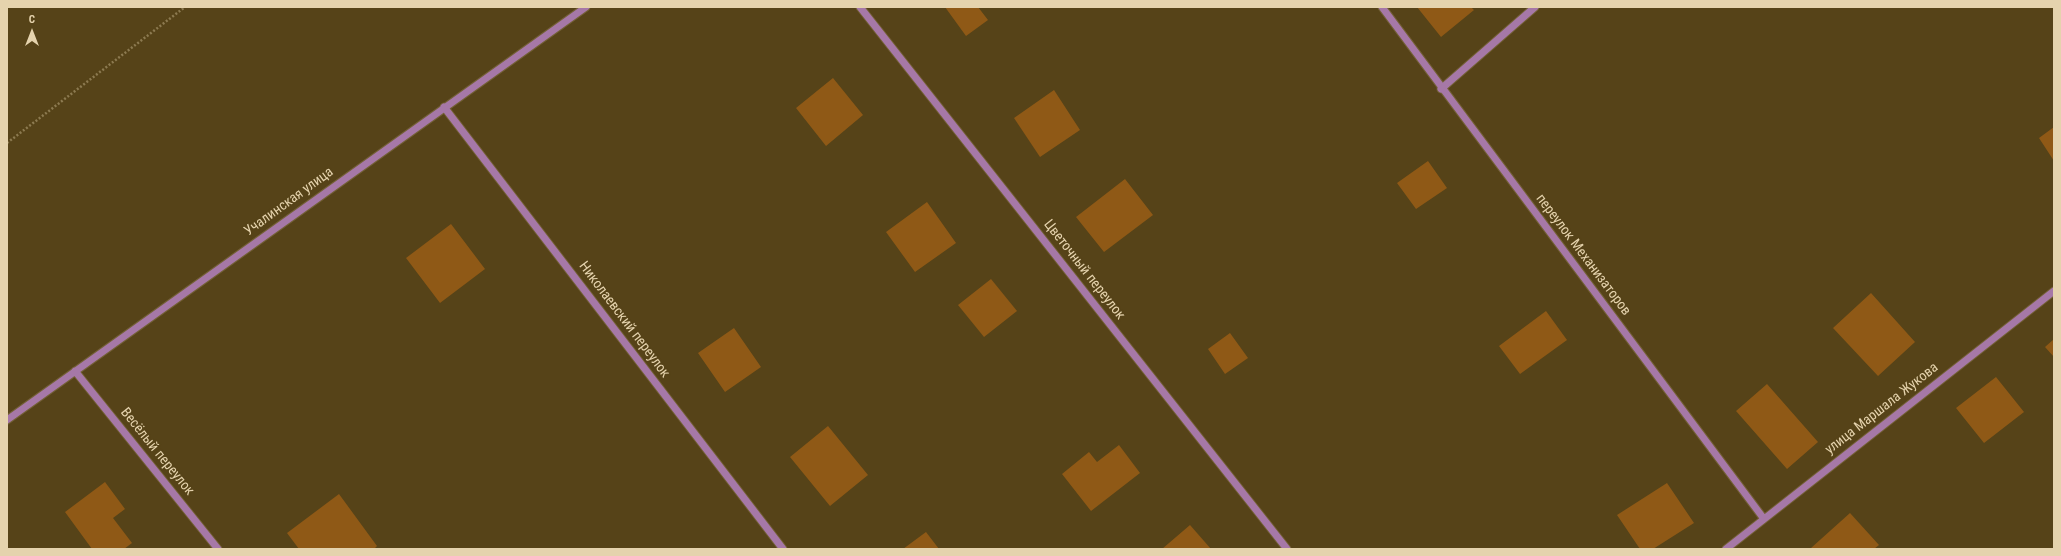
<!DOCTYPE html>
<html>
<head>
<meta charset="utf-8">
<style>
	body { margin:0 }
	#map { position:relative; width:2061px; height:556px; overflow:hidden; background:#564318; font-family:"Roboto Condensed",sans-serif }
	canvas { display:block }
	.frame { position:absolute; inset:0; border:8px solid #e5d3ad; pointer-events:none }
	.north { position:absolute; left:12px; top:12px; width:40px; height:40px; -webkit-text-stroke:3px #564318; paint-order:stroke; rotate:0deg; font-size:11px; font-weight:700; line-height:16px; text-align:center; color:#e5d3ad }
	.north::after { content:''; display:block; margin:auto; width:14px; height:18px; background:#e5d3ad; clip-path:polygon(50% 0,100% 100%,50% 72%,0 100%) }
</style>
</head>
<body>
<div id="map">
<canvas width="2061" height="556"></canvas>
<div class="frame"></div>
<div class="north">С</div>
</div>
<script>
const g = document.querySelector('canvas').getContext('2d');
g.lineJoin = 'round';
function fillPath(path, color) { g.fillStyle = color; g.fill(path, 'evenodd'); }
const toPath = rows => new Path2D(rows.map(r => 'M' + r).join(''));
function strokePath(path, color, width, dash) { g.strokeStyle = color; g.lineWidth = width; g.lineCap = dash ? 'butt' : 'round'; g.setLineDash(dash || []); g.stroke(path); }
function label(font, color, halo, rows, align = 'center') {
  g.font = font + ' "Roboto Condensed",sans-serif'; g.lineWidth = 3.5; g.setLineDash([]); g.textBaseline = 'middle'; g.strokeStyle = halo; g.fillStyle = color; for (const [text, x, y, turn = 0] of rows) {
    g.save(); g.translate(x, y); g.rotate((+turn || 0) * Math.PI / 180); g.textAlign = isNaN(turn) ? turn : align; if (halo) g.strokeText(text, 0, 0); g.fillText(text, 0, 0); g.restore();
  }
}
const building = toPath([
	[945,7,978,7,988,20,966,36],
	[1417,7,1471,7,1474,10,1441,37],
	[833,78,863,115,826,146,796,108],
	[1054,90,1080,130,1040,157,1014,118],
	[2054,127,2054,161,2039,138],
	[1428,161,1447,188,1416,209,1397,183],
	[1125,179,1153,215,1104,252,1076,217],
	[927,202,956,243,915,272,886,232],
	[451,224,485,269,440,303,406,258],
	[991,279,1017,311,984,337,958,305],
	[1871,293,1915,342,1878,376,1833,328],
	[1546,311,1567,340,1520,374,1499,346],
	[734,328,761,367,725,392,698,353],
	[1230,333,1248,358,1225,374,1208,349],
	[2054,339,2054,357,2045,347],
	[1996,377,2024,412,1984,443,1956,408],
	[1767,384,1818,442,1787,469,1736,411],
	[828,426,868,475,830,506,790,457],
	[1119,445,1140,473,1091,511,1062,474,1089,452,1097,462],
	[105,482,125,509,113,518,132,543,124,549,92,549,65,512],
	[1667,483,1694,523,1653,549,1640,549,1617,515],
	[339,494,377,546,374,549,299,549,287,533],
	[1850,513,1879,545,1874,549,1812,549,1811,548],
	[1190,525,1211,549,1162,549],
	[926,532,939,549,903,549]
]);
const path = toPath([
	[7,143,185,7]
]);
const minor = toPath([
	[860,7,1287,549],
	[1382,7,1764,519],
	[1441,89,1535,7],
	[444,107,783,549],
	[75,371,218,549],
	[7,420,586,7],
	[1726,549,2054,291]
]);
const streetNames = [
	["Учалинская улица",289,202,-36],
	["переулок Механизаторов",1583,255,53],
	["Цветочный переулок",1084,270,52],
	["Николаевский переулок",624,320,53],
	["улица Маршала Жукова",1882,409,-38],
	["Весёлый переулок",157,452,51]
];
fillPath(building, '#8f5916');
strokePath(minor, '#736036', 9);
strokePath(path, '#8c7a50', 2.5, [2, 2]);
strokePath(minor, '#a678a7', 7);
label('14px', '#e5d3ad', '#564318', streetNames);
</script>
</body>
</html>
